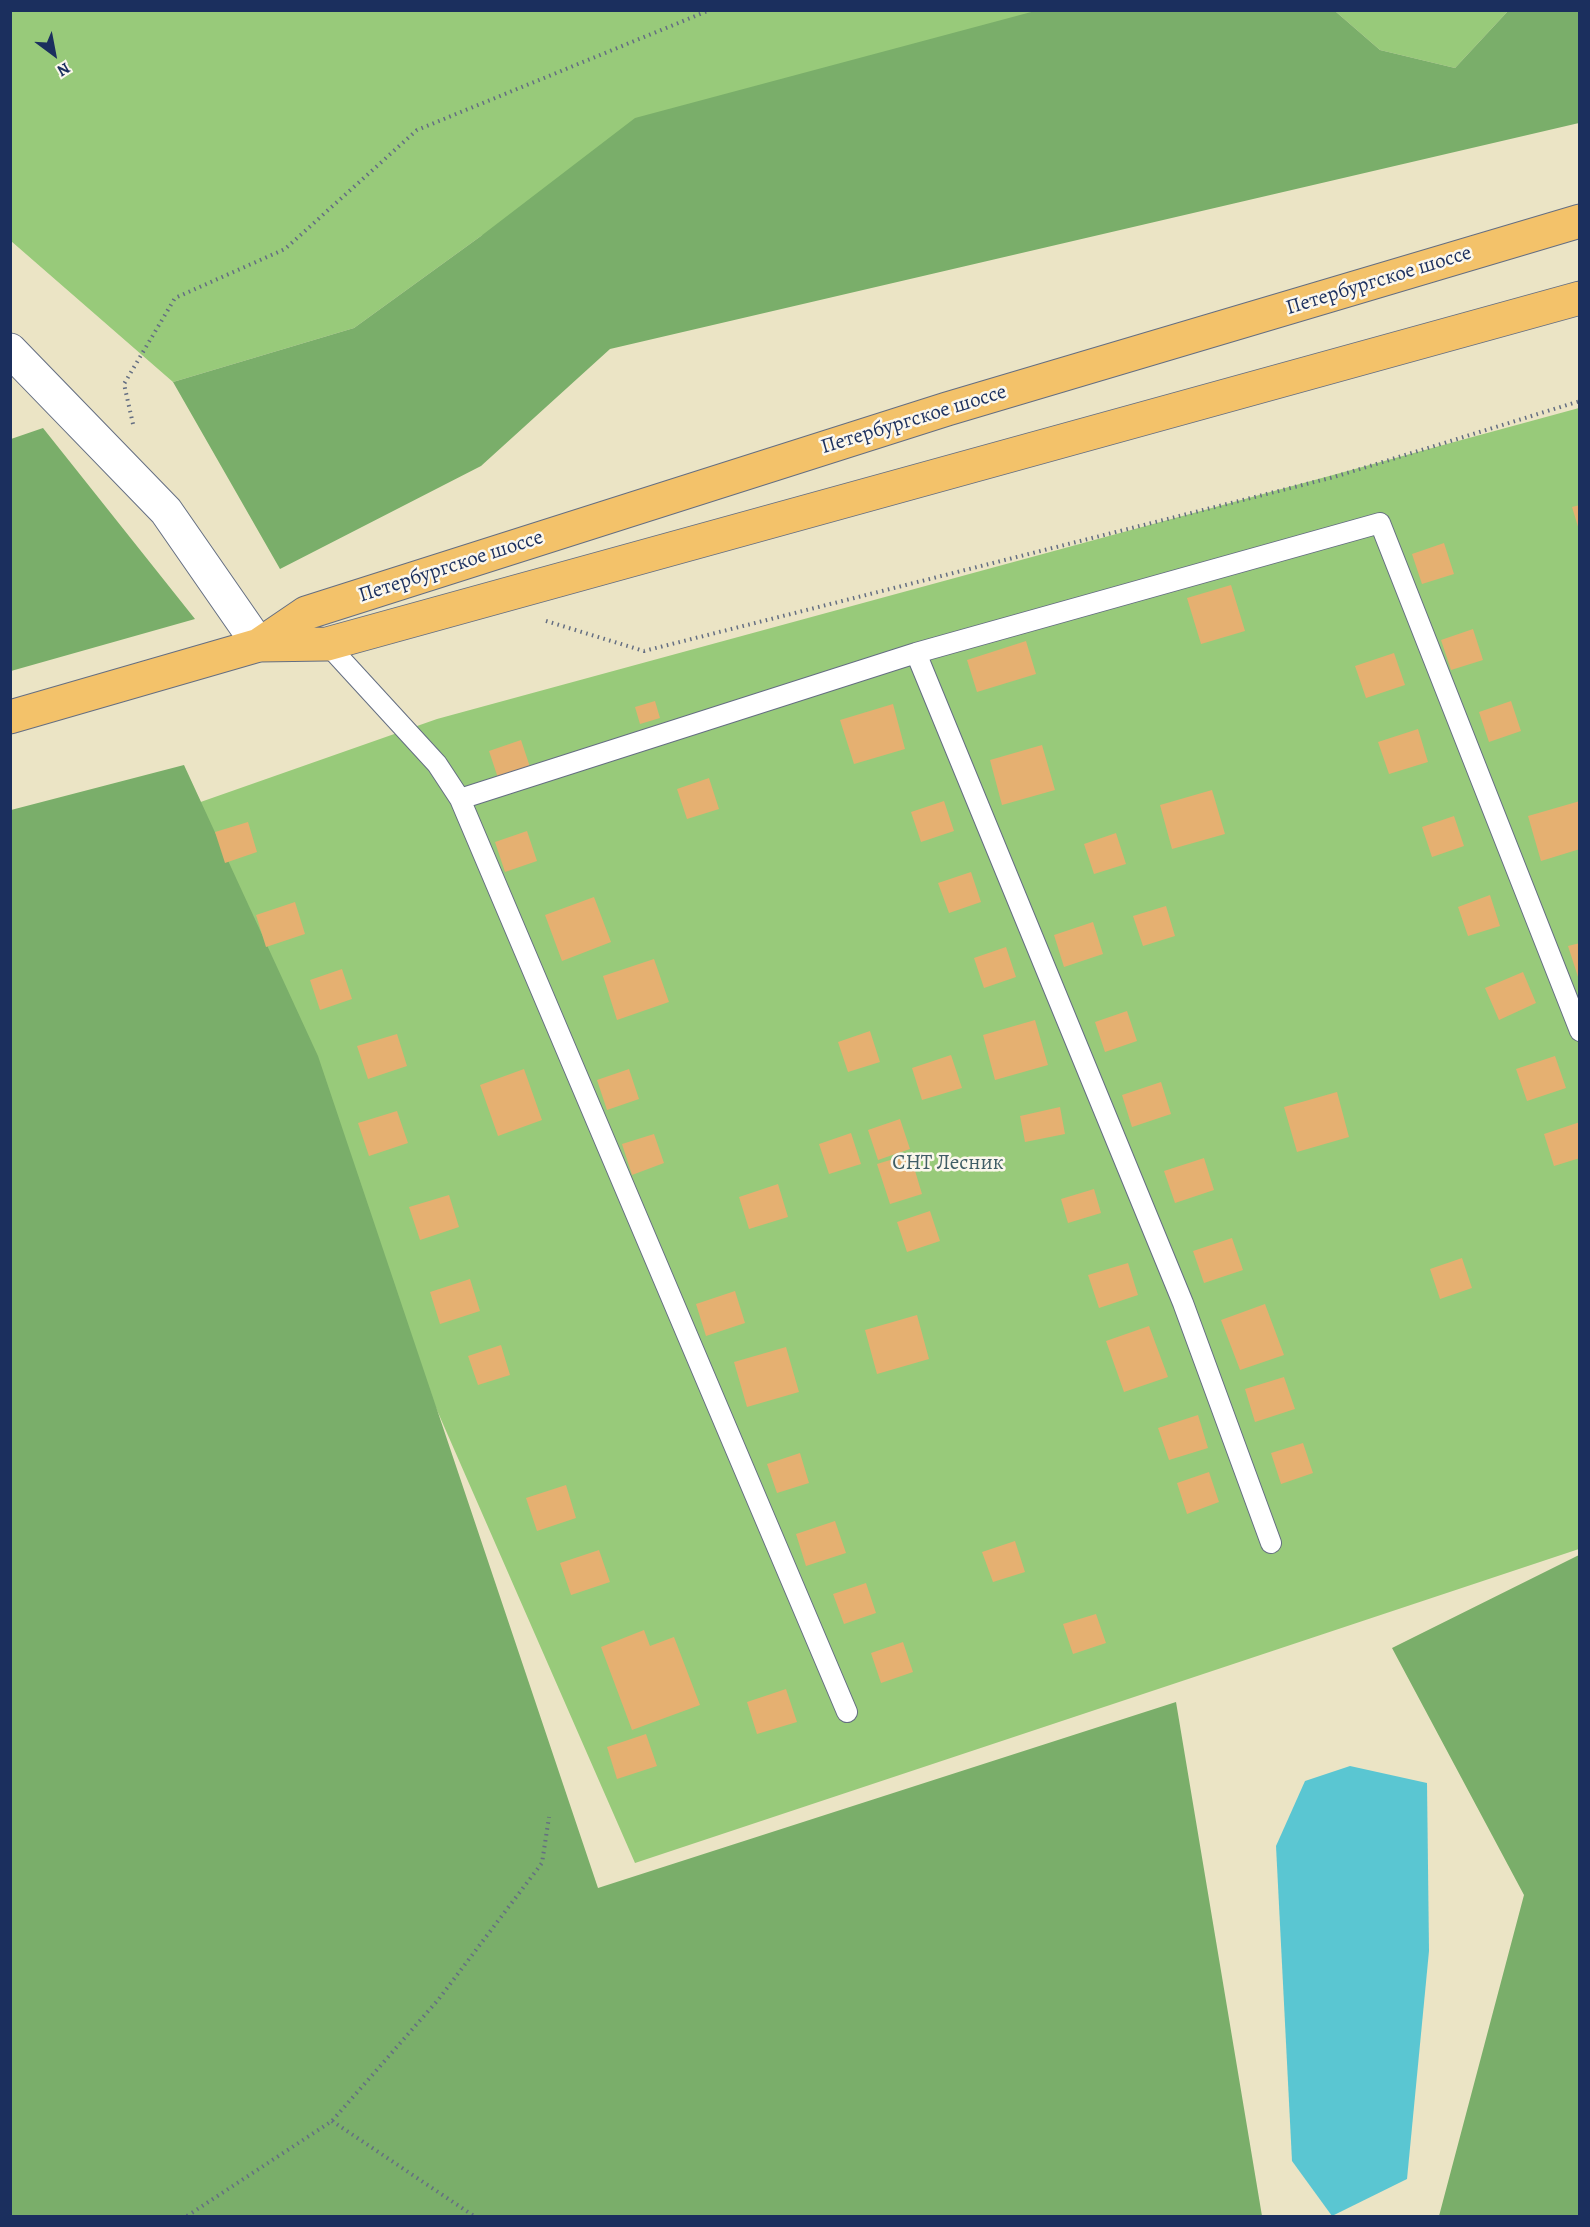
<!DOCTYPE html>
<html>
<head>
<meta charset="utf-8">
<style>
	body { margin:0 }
	#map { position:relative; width:1590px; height:2227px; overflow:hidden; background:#ebe4c5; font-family:Alegreya,serif }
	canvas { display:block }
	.frame { position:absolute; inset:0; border:12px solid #1b2f5e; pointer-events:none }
	.north { position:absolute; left:24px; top:24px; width:60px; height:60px; -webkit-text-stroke:4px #fbf7ec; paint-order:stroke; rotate:148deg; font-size:16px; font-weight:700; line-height:24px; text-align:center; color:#1b2f5e }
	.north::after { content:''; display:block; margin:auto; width:21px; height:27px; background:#1b2f5e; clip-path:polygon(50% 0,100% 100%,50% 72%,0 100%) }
</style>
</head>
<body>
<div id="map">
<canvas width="1590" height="2227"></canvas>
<div class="frame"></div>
<div class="north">N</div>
</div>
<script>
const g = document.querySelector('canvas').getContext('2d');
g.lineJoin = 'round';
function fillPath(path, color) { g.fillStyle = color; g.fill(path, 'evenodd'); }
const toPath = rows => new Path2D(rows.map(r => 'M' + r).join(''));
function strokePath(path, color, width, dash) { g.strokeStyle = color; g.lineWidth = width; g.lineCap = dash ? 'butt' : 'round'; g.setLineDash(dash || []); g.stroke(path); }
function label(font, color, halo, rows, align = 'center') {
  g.font = font + ' Alegreya,serif'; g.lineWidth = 5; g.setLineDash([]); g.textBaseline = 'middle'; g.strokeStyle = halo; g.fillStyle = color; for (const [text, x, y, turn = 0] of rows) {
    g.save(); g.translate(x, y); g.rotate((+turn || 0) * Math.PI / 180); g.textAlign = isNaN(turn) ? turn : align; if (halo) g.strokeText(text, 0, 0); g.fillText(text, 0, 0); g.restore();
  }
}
const green = toPath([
	[11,11,1035,11,481,236,354,328,173,382,11,241],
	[1335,11,1508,11,1455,68,1380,50],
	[1579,408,1579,1549,635,1863,175,811,437,719]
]);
const forest = toPath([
	[1035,11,1335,11,1380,50,1455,68,1508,11,1579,11,1579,123,610,349,481,466,280,569,173,382,354,328,481,236,635,118],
	[43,428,195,619,11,671,11,439],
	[184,765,318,1056,598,1888,1176,1702,1262,2216,11,2216,11,810],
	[1579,1555,1579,2216,1439,2216,1524,1895,1392,1648]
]);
const water = toPath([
	[1350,1766,1427,1783,1429,1951,1407,2179,1332,2216,1292,2161,1276,1846,1305,1781]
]);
const building = toPath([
	[1580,505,1580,530,1579,530,1572,507],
	[1444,543,1454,574,1422,584,1412,554],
	[1231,585,1245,631,1201,644,1187,598],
	[1473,629,1483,660,1451,670,1441,640],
	[1026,641,1036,674,977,692,967,660],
	[1394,653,1405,685,1366,698,1355,666],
	[655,701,660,718,640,724,635,707],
	[1511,701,1521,731,1489,742,1479,712],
	[893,704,905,749,854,764,840,720],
	[1418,729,1428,762,1389,774,1378,742],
	[521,740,531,770,499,781,489,751],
	[1042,745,1055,790,1002,805,990,760],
	[709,778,719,809,687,819,677,789],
	[1212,790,1225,834,1172,849,1160,805],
	[944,801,954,831,921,842,911,812],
	[1580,801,1580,849,1541,861,1528,816],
	[1454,816,1464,846,1432,857,1422,827],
	[248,822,257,852,225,863,215,832],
	[527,831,537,861,505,872,495,842],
	[1116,833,1126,864,1094,874,1084,844],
	[971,872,981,902,949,913,938,883],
	[1490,895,1500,926,1468,936,1458,907],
	[594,897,611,942,562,961,545,915],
	[295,902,305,934,266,947,256,915],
	[1166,906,1175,936,1143,946,1133,916],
	[1093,922,1103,954,1064,967,1054,935],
	[1580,943,1580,980,1579,980,1568,946],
	[1006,947,1016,977,984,988,974,958],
	[654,959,669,1002,617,1020,603,976],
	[342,969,352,999,320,1010,310,980],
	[1523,972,1536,1003,1499,1020,1485,988],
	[1127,1011,1137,1041,1105,1052,1095,1022],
	[1035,1020,1048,1065,995,1080,983,1035],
	[870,1031,880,1062,848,1072,838,1042],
	[397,1034,407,1066,368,1079,357,1046],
	[951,1055,962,1088,922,1100,912,1068],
	[1555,1056,1566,1088,1527,1101,1516,1069],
	[524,1069,542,1120,498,1136,480,1085],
	[629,1069,639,1099,607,1110,597,1080],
	[1161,1082,1171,1114,1132,1127,1122,1095],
	[1337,1092,1349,1137,1297,1152,1284,1107],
	[1060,1107,1065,1134,1025,1142,1020,1116],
	[397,1111,408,1143,369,1156,358,1123],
	[900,1119,910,1149,878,1160,868,1130],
	[1580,1122,1580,1158,1554,1166,1544,1134],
	[851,1133,861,1164,829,1174,819,1144],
	[654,1134,664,1163,632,1175,622,1144],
	[910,1154,922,1194,890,1204,877,1164],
	[1204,1158,1214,1190,1175,1203,1164,1171],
	[778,1184,788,1217,749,1229,739,1197],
	[1094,1189,1101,1213,1068,1223,1061,1199],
	[449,1195,459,1227,420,1240,409,1207],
	[930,1211,940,1241,907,1252,897,1222],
	[1232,1238,1243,1270,1204,1283,1193,1251],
	[1462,1258,1472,1288,1440,1299,1430,1269],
	[1128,1263,1138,1295,1099,1308,1088,1275],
	[470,1279,480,1311,440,1324,430,1292],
	[735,1291,745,1323,706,1336,696,1304],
	[1265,1304,1284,1355,1240,1370,1221,1320],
	[917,1315,929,1359,877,1374,865,1330],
	[1149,1326,1168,1377,1124,1392,1106,1341],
	[501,1345,510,1375,478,1385,468,1356],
	[786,1347,799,1392,747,1407,734,1362],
	[1284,1377,1295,1409,1255,1422,1245,1389],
	[1198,1415,1208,1448,1169,1460,1158,1428],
	[1303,1443,1313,1473,1281,1484,1271,1453],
	[800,1453,809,1483,777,1493,767,1464],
	[1209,1472,1219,1502,1187,1514,1177,1483],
	[566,1485,576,1518,537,1531,526,1498],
	[835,1521,846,1553,806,1566,796,1534],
	[1015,1541,1025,1572,993,1582,982,1552],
	[599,1550,610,1582,571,1595,560,1563],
	[866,1583,876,1613,844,1624,833,1594],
	[1096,1614,1106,1643,1073,1654,1063,1624],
	[644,1630,650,1646,674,1637,700,1705,632,1730,601,1647],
	[903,1642,913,1672,881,1683,871,1653],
	[786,1689,797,1722,757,1734,747,1702],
	[646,1734,657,1766,617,1779,607,1747]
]);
const path = toPath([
	[133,424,124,384,175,298,285,249,417,130,710,10],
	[546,621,644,651,1334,477,1580,401],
	[332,2121,474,2216],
	[187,2216,332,2121,438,2000,542,1863,549,1817]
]);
const service = toPath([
	[327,644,437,764,460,799,916,653,1380,523,1580,1031],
	[916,653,1183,1303,1271,1543],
	[460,799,847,1712]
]);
const tertiary = toPath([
	[10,350,166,511,259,645]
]);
const primary = toPath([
	[259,645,306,613,947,409,1580,221],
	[10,717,259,645,327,644,1580,298]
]);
const streetNames = [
	["Петербургское шоссе",1379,281,-17],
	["Петербургское шоссе",914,420,-17],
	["Петербургское шоссе",451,567,-18]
];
const parkNames = [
	["СНТ Лесник",948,1164]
];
fillPath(green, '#98ca7a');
fillPath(forest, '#7aae6a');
fillPath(water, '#5ac6d2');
fillPath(building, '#e5b071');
strokePath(service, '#646e82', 22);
strokePath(tertiary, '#646e82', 35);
strokePath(primary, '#646e82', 35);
strokePath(path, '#646e82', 4, [1.5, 4.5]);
strokePath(service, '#fff', 20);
strokePath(tertiary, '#fff', 33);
strokePath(primary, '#f3c26a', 33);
label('21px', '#1b2f5e', '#fbf7ec', streetNames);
label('21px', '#405e66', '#fbf7ec', parkNames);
</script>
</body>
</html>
